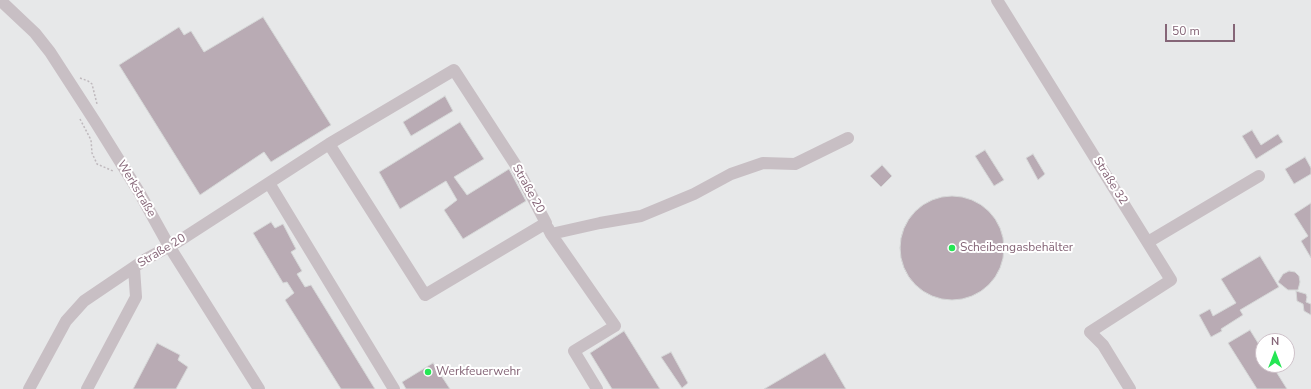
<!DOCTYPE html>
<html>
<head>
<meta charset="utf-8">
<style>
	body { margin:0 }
	#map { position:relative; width:1311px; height:389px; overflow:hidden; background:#f4f7f7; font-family:"Nunito Sans",sans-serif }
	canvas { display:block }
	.north { position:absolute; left:1255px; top:333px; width:40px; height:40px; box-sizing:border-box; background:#fff; border:1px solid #cec1c9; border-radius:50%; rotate:0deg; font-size:11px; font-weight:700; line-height:16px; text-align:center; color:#856577 }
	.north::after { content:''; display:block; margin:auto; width:14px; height:18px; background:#25e654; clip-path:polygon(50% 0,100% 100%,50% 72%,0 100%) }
	.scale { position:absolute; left:1165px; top:24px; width:70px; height:18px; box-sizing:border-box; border:2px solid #856577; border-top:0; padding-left:5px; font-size:12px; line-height:14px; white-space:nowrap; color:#856577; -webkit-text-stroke:3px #fff; paint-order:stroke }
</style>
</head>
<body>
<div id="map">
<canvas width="1311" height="389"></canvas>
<div class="north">N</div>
<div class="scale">50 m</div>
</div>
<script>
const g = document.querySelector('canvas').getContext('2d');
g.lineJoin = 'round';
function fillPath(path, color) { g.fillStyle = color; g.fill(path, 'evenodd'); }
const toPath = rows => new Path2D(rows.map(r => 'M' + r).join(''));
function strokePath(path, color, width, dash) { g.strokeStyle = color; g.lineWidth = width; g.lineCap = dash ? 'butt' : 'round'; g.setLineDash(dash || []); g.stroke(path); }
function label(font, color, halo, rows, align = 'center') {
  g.font = font + ' "Nunito Sans",sans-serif'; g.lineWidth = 4; g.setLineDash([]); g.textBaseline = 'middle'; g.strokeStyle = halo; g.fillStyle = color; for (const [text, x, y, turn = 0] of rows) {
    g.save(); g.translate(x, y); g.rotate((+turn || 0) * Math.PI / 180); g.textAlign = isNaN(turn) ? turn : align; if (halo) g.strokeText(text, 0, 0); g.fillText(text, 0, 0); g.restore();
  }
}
const built = toPath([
	[0,0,1311,0,1311,389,0,389],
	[1263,341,1287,341,1287,365,1263,365]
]);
const building = toPath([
	[263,17,331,125,271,162,264,152,200,195,119,65,179,27,184,35,191,31,204,52,263,17],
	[445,96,453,111,411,136,403,122,445,96],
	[460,122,484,159,454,177,467,195,509,169,526,201,463,239,444,210,457,200,446,181,400,209,379,172,460,122],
	[1252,130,1261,145,1278,134,1283,142,1256,159,1242,136,1252,130],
	[985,150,1004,180,994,186,975,156,985,150],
	[1033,154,1045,174,1038,180,1026,158,1033,154],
	[1305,157,1311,168,1311,174,1294,184,1285,169,1305,157],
	[882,165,892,176,881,187,870,176,882,165],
	'900 248a52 52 0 1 1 104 0a52 52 0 1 1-104 0Z',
	[1311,203,1311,258,1301,241,1308,236,1294,214,1311,203],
	[271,222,275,228,283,224,296,249,291,252,302,271,297,274,305,287,311,285,375,389,341,389,285,300,294,293,287,282,283,283,253,233,271,222],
	[1260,256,1279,287,1240,310,1243,315,1221,329,1222,331,1211,337,1199,315,1210,309,1213,316,1236,303,1221,279,1260,256],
	[1289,271,1295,272,1299,276,1300,282,1298,290,1288,290,1278,282,1283,274,1289,271],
	[1296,291,1306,294,1307,297,1306,302,1311,304,1311,315,1304,311,1303,304,1297,301,1296,291],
	[1250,330,1263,351,1263,365,1272,365,1287,389,1257,389,1228,343,1250,330],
	[624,331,660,389,612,389,590,353,624,331],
	[157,343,180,355,178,360,188,367,176,389,133,389,157,343],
	[671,352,688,383,682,388,661,357,671,352],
	[825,353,846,389,764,389,825,353],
	[433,363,450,389,406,389,402,382,433,363]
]);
const path = toPath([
	[80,78,88,81,92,84,97,104],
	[80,119,91,140,92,153,97,164,113,171]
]);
const minor = toPath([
	[0,0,35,33,50,52,96,123,139,192,169,246,259,389],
	[997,0,1171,280,1090,332,1103,345,1130,389],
	[269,183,394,389],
	[548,228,551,234,615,326,574,351,597,389],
	[551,234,600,223,641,216,694,194,731,174,763,163,795,164,848,138],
	[1148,242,1259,176],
	[29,389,66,321,84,301,146,259,179,241,329,144,454,70,515,164,546,223,425,295,329,144],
	[87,389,136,297,134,268]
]);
const markers = [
	[952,248,4,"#25e654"],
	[428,372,4,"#25e654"]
];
const streetNames = [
	["Straße 32",1110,181,58],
	["Werkstraße",136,189,59],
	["Straße 20",528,189,61],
	["Straße 20",162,251,-31]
];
const poiNames = [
	["Scheibengasbehälter",960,248],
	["Werkfeuerwehr",436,372]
];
fillPath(built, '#e7e8e9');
fillPath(building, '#b9abb4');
strokePath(building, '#d6d8d8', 1);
strokePath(path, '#bfb9bd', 1.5, [2, 2]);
strokePath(minor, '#c8bfc4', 12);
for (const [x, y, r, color] of markers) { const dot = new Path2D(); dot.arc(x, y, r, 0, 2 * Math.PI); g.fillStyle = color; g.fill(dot); strokePath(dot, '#fff', 1.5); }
label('12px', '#856577', '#fff', streetNames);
label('12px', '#856577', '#fff', poiNames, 'left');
</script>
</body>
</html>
